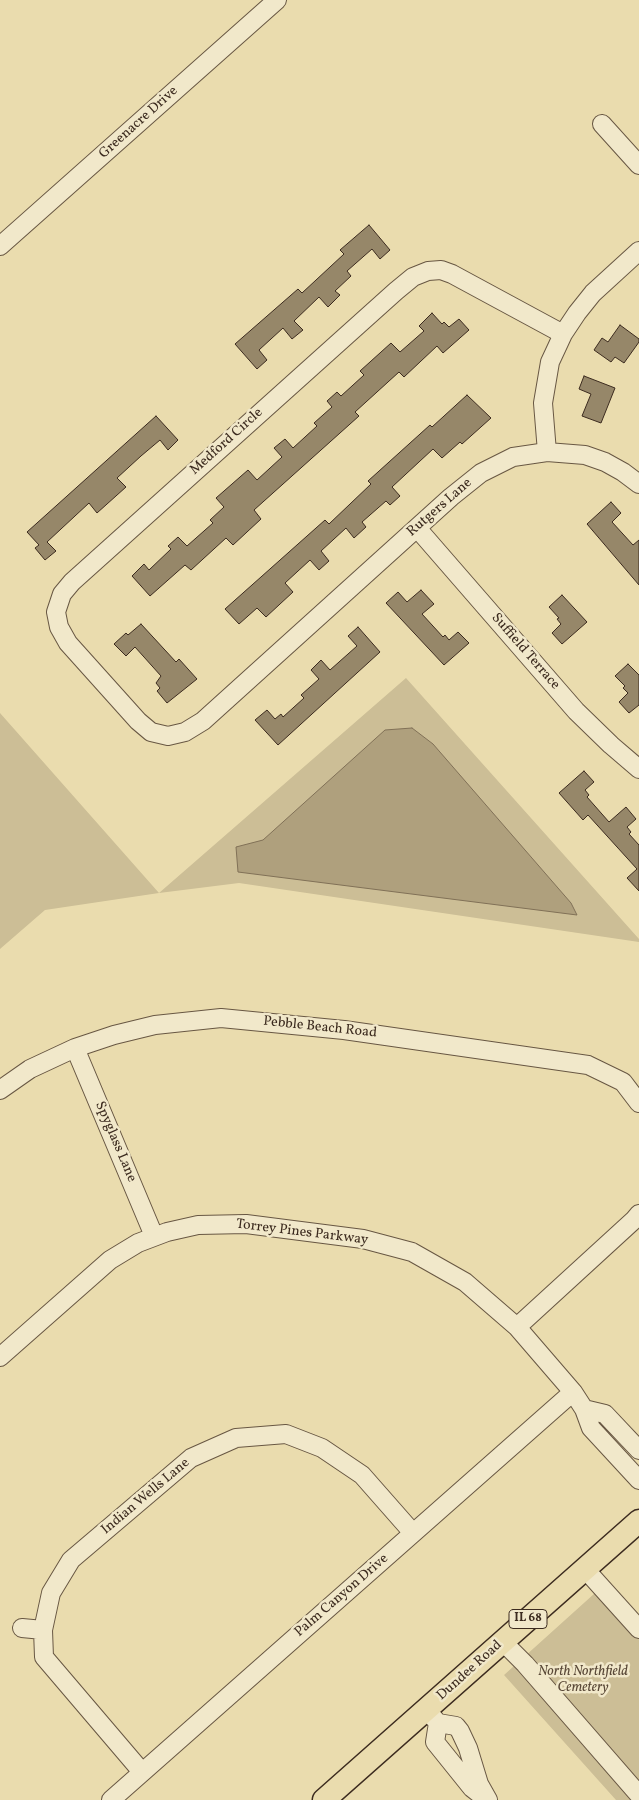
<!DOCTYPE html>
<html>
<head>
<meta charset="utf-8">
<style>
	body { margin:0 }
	canvas { display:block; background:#eadcae }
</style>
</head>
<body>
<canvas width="639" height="1800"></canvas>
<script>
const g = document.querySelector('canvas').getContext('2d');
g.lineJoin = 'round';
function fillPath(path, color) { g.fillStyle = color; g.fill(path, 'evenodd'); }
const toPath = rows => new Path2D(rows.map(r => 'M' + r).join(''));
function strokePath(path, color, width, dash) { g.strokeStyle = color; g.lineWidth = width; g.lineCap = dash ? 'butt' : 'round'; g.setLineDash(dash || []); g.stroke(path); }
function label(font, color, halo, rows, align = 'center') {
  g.font = font + ' Vollkorn,serif'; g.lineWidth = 5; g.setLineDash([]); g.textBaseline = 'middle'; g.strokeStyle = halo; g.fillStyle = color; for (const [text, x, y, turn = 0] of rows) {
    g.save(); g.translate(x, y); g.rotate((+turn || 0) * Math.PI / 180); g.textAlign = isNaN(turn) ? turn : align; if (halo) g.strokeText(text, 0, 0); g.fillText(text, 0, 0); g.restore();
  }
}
const green = toPath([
	[406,678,639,939,639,942,239,883,159,893,45,910,0,949,0,713,159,893],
	[605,1584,639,1622,639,1800,616,1800,504,1675]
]);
const water = toPath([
	[412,728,433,744,571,903,577,915,238,872,236,847,263,840,385,730,412,728]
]);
const building = toPath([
	[369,225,390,250,380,259,372,249,347,271,351,276,335,291,340,295,328,307,319,297,294,321,303,330,292,339,283,328,259,350,267,360,257,369,235,344,298,289,302,293,344,254,340,250,369,225],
	[432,313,442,324,444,322,449,327,459,319,469,330,443,353,437,346,404,377,399,372,355,412,359,416,254,510,261,519,233,545,226,538,191,570,185,565,150,596,132,576,144,564,149,570,171,549,168,546,178,537,187,546,213,523,210,520,224,507,216,498,248,470,257,480,282,457,274,448,285,439,293,448,317,426,314,423,332,407,327,401,337,392,341,396,364,375,360,371,391,343,400,352,424,331,419,326,432,313],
	[620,325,639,339,639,342,624,363,615,357,611,362,594,350,602,338,608,342,620,325],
	[584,376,615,388,601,423,582,416,591,394,579,389,584,376],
	[467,395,491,418,462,444,460,442,442,458,433,449,392,487,400,496,390,505,386,501,362,522,366,527,354,538,346,528,321,551,329,561,319,570,310,560,285,583,293,592,266,617,257,608,239,624,225,609,325,520,329,524,371,484,368,481,430,425,432,427,467,395],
	[156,416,178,440,168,450,160,440,141,456,117,478,126,487,97,513,89,503,47,542,56,551,45,560,35,548,39,545,27,532,156,416],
	[611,502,621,513,612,522,633,545,639,540,639,585,587,524,611,502],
	[421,590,434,604,422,614,443,637,445,635,449,640,458,632,469,643,444,665,386,603,398,592,407,602,421,590],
	[562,595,587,622,562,644,552,633,561,624,557,619,559,618,549,607,562,595],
	[141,624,176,662,179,659,197,679,167,703,157,691,160,688,156,683,161,676,135,647,126,656,114,644,126,633,128,635,141,624],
	[358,627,380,652,278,745,255,720,267,710,275,719,281,714,283,717,304,698,301,695,319,679,311,670,321,660,330,670,357,646,348,636,358,627],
	[628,664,639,675,639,705,629,713,619,702,628,693,623,688,625,686,615,676,628,664],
	[584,771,594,782,585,790,589,795,587,797,609,822,626,807,636,819,627,827,631,832,629,834,639,845,639,891,627,878,637,869,588,815,583,820,559,793,584,771]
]);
const minor = toPath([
	[602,124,639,165],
	[0,246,277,0],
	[563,334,452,274,441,270,428,271,413,277,396,291,72,582,62,594,56,612,59,627,68,643,138,721,151,732,168,736,185,732,203,721,451,497,481,473,513,457,547,452,585,455,605,462,623,472,639,484],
	[547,452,543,403,550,362,557,347,563,334,577,313,593,293,639,251],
	[417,528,576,711,611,745,639,769],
	[75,1048,154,1236],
	[0,1090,30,1069,75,1048,114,1035,155,1025,221,1018,344,1030,588,1065,623,1082,639,1103],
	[517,1327,634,1220,639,1214],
	[0,1357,110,1260,138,1243,167,1232,198,1225,246,1224,363,1239,412,1252,465,1282,517,1327,573,1392,584,1409],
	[639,1450,605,1414,584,1409,591,1428,639,1480],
	[585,1569,639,1629],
	[22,1628,43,1630,44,1657,142,1772],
	[43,1630,51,1593,71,1560,191,1458,236,1438,286,1434,322,1448,362,1475,413,1533],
	[503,1642,525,1664,639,1795],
	[426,1709,438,1723,456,1726,460,1731,468,1748,479,1784,488,1800],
	[438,1723,435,1742,472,1788,481,1795],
	[111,1800,573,1392]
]);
const major = toPath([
	[324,1800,639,1521]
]);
const shields = [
	[528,1619,38]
];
const shieldNames = [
	["IL 68",528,1619]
];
const streetNames = [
	["Greenacre Drive",139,123,-42],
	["Medford Circle",227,442,-42],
	["Rutgers Lane",440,508,-41],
	["Suffield Terrace",525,652,49],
	["Pebble Beach Road",320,1028,6],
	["Spyglass Lane",115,1142,67],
	["Torrey Pines Parkway",302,1233,7],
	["Indian Wells Lane",146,1497,-40],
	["Palm Canyon Drive",342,1596,-41],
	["Dundee Road",470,1671,-42]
];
const parkNames = [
	["North Northfield",583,1672],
	["Cemetery",583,1688]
];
fillPath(green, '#ccbe96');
fillPath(water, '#afa07d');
strokePath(water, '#817157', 1);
fillPath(building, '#968769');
strokePath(building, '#3c2b1f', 1);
strokePath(minor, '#685743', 20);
strokePath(major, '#3c2b1f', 25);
strokePath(minor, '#f1e8ca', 18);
strokePath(major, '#eadcae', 22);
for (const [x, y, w] of shields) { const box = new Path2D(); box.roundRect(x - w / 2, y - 9.5, w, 19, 4); g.fillStyle = '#f1e8ca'; g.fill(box); strokePath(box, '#3c2b1f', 1); }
label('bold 12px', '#3c2b1f', null, shieldNames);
label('14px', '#3c2b1f', '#f1e8ca', streetNames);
label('italic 14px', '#594837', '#f1e8ca', parkNames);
</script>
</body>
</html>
